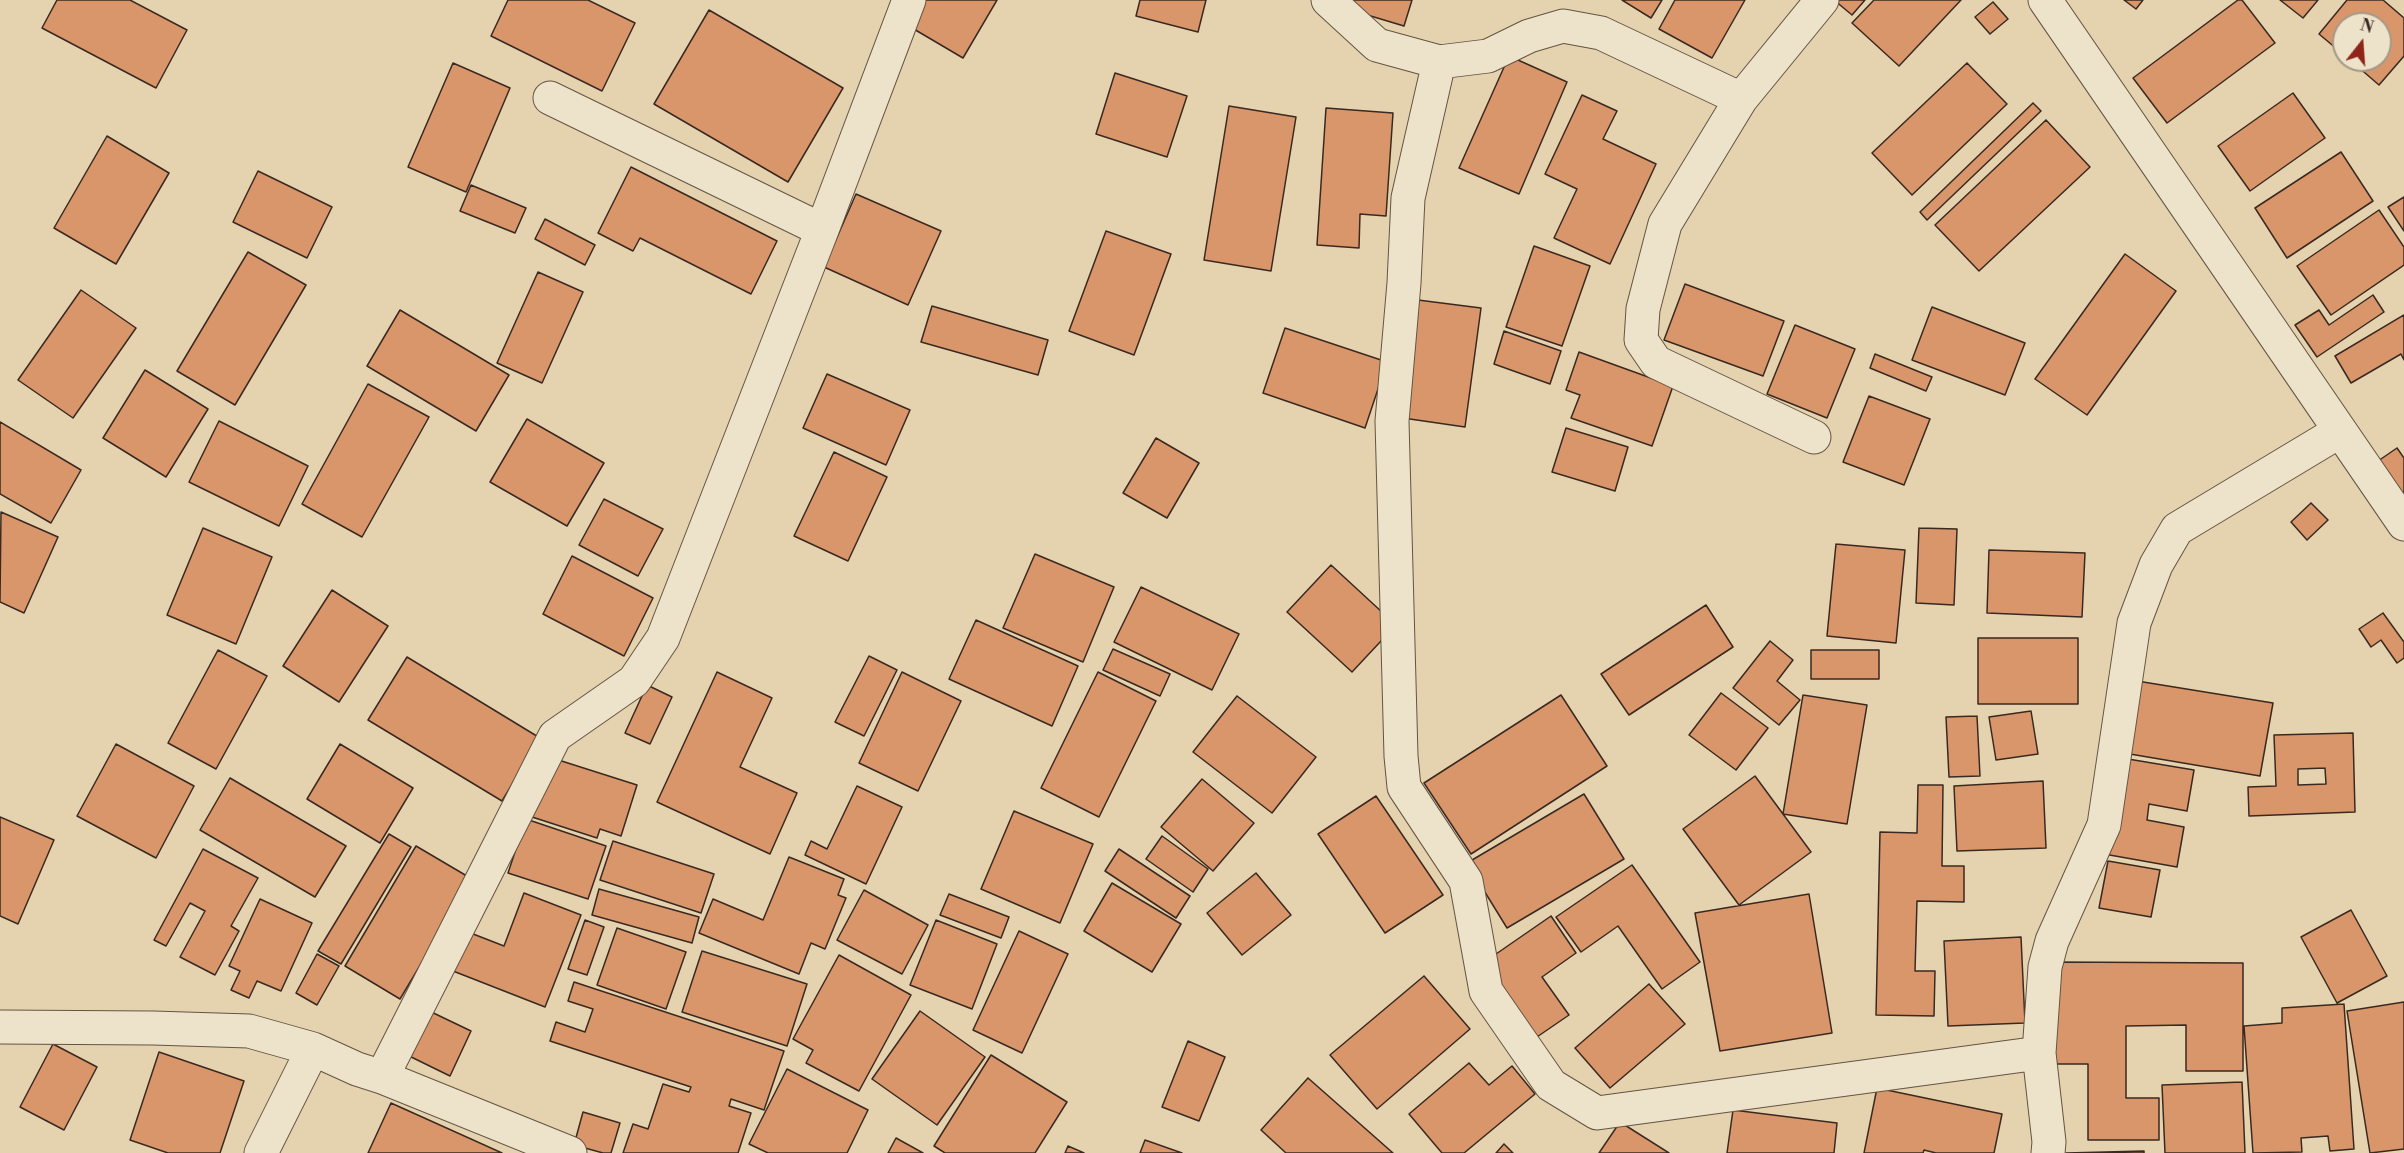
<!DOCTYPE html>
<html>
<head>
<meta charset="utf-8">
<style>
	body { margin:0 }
	#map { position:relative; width:2404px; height:1153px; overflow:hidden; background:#e4d3ae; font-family:"Libre Bodoni",serif }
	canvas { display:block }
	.north { position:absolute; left:2332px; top:12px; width:60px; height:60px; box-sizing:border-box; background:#ede2ca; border:2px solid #a59886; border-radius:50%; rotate:17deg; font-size:16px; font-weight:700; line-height:24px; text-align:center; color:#3a2921 }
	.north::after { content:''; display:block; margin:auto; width:21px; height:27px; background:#8f2418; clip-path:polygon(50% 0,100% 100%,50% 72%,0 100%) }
</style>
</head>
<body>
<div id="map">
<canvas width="2404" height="1153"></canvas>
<div class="north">N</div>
</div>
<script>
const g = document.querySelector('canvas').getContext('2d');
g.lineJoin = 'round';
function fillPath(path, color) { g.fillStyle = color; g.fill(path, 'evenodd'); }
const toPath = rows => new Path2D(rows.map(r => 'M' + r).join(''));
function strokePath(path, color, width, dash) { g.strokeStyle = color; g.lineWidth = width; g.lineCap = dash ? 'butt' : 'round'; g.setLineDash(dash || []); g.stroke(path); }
const building = toPath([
	[57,0,130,0,187,30,156,88,42,28,57,0],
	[508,0,588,0,635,23,602,91,491,36,508,0],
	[922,0,997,0,963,58,907,25,922,0],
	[1140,0,1206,0,1198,32,1136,16,1140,0],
	[1347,0,1412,0,1404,26,1344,8,1347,0],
	[1622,0,1662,0,1651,18,1622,0],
	[1675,0,1745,0,1712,58,1659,29,1675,0],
	[1834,0,1865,0,1852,15,1834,0],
	[1874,0,1961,0,1899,66,1852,23,1874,0],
	[2124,0,2143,0,2136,9,2124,0],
	[2238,0,2242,0,2275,43,2167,123,2133,78,2238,0],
	[2280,0,2318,0,2303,18,2280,0],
	[2347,0,2383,0,2404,18,2404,56,2379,85,2350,60,2380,60,2380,24,2344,24,2344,55,2319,34,2347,0],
	[1993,2,2008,19,1990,34,1975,17,1993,2],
	[709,10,843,88,788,182,654,104,709,10],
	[1509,56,1567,82,1519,194,1459,168,1509,56],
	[453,63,510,88,466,192,408,167,453,63],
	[1967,63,2007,104,1912,195,1872,153,1967,63],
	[1115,73,1187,96,1167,157,1096,134,1115,73],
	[2293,93,2325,138,2250,191,2218,146,2293,93],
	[1582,95,1617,111,1603,139,1656,164,1610,264,1554,238,1577,189,1545,174,1582,95],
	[2033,103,2041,111,1927,220,1920,212,2033,103],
	[1229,106,1296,117,1271,271,1204,260,1229,106],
	[1326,108,1393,113,1386,216,1360,214,1359,248,1317,245,1326,108],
	[2046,120,2090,167,1979,271,1935,225,2046,120],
	[107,136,169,173,116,264,54,228,107,136],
	[2341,152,2373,201,2287,258,2255,208,2341,152],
	[631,167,777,241,751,294,640,238,633,251,598,233,631,167],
	[258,171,332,207,307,258,233,222,258,171],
	[471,185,526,208,515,233,460,211,471,185],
	[856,194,941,231,908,305,824,267,856,194],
	[2404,197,2404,231,2388,207,2404,197],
	[2379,210,2404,247,2404,265,2331,315,2297,266,2379,210],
	[545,219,595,245,585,265,535,239,545,219],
	[1106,231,1171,254,1134,355,1069,331,1106,231],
	[1534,246,1590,266,1562,346,1506,327,1534,246],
	[248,252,306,285,235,405,177,371,248,252],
	[2125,254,2176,291,2087,415,2035,379,2125,254],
	[538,272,583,292,542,383,497,363,538,272],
	[1685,284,1784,321,1763,376,1664,340,1685,284],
	[81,290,136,328,73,418,18,380,81,290],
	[2373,295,2384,312,2317,357,2295,325,2319,310,2329,325,2373,295],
	[1418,300,1481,308,1465,427,1403,418,1418,300],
	[932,306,1048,340,1038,375,921,342,932,306],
	[1932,307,2025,343,2005,395,1912,360,1932,307],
	[400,310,509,375,476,431,367,366,400,310],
	[2404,315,2404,360,2401,354,2351,383,2335,356,2404,315],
	[1795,325,1855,349,1827,418,1767,394,1795,325],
	[1285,328,1387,362,1365,428,1263,393,1285,328],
	[1504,331,1561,351,1550,384,1494,364,1504,331],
	[1579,352,1673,386,1652,446,1571,418,1580,395,1566,390,1579,352],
	[1875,354,1932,377,1926,391,1870,368,1875,354],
	[145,370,208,409,166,477,103,438,145,370],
	[827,374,910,410,886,465,803,428,827,374],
	[368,384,429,417,362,537,302,504,368,384],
	[1869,396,1930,419,1904,485,1843,462,1869,396],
	[527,419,604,463,567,526,490,482,527,419],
	[219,421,308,466,279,526,189,482,219,421],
	[0,422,81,470,51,523,0,494,0,422],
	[1566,428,1628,447,1615,491,1552,472,1566,428],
	[1156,438,1199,463,1167,518,1123,493,1156,438],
	[2397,448,2404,458,2404,501,2378,461,2397,448],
	[834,452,887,477,848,561,794,536,834,452],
	[604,499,663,529,638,576,579,545,604,499],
	[2311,503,2328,520,2307,540,2291,522,2311,503],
	[1,512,58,537,24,613,0,602,1,512],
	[203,528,272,557,236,644,167,615,203,528],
	[1919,528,1957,529,1954,605,1916,603,1919,528],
	[1836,544,1905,550,1896,643,1827,636,1836,544],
	[1989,550,2085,553,2082,617,1987,613,1989,550],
	[1035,554,1114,587,1083,662,1003,628,1035,554],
	[572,556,653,598,624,656,543,614,572,556],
	[1331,565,1396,625,1352,672,1287,612,1331,565],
	[1141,587,1239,634,1212,690,1114,642,1141,587],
	[332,590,388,626,339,702,283,666,332,590],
	[1706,605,1733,647,1629,715,1601,674,1706,605],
	[2383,613,2404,642,2404,658,2397,663,2381,640,2371,647,2359,629,2383,613],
	[976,620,1078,666,1052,726,949,679,976,620],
	[1978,638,2078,638,2078,704,1978,704,1978,638],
	[1770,641,1793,660,1777,681,1800,700,1779,725,1733,688,1770,641],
	[1113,649,1170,674,1160,696,1103,670,1113,649],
	[218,650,267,676,216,769,168,743,218,650],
	[1811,650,1879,650,1879,679,1811,679,1811,650],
	[869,656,897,670,864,736,835,722,869,656],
	[407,657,540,738,502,801,368,720,407,657],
	[717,672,772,698,740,767,797,793,770,854,657,802,717,672],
	[902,672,961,701,918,791,859,763,902,672],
	[1098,672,1156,701,1099,817,1041,788,1098,672],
	[2137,681,2273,703,2260,776,2124,753,2137,681],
	[647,685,672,697,650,744,625,733,647,685],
	[1721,693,1768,728,1736,770,1689,735,1721,693],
	[1561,695,1607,766,1471,854,1424,783,1561,695],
	[1803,695,1867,705,1847,824,1783,814,1803,695],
	[1237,696,1316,757,1272,813,1193,752,1237,696],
	[2031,711,2038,754,1996,760,1989,717,2031,711],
	[1977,716,1980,776,1949,777,1946,717,1977,716],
	[2353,733,2355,812,2249,816,2248,787,2276,786,2274,735,2353,733],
	[2325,768,2326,784,2298,785,2298,769,2325,768],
	[116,744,194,786,156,858,77,816,116,744],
	[340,744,413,788,380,843,307,799,340,744],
	[549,757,637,785,621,836,600,829,597,838,529,816,549,757],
	[2122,758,2194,770,2187,811,2149,804,2147,820,2184,827,2177,867,2104,854,2122,758],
	[1755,776,1811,852,1739,905,1683,829,1755,776],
	[230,778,346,846,315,897,200,830,230,778],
	[1202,779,1254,823,1213,871,1161,827,1202,779],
	[2043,781,2046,848,1957,851,1954,786,2043,781],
	[1918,785,1943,785,1942,866,1964,866,1964,902,1917,901,1915,971,1935,971,1934,1016,1876,1015,1880,832,1917,833,1918,785],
	[857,786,902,807,866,884,805,855,811,841,827,849,857,786],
	[1584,794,1624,859,1507,928,1467,863,1584,794],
	[1376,796,1443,895,1385,933,1318,834,1376,796],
	[1014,811,1093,844,1060,923,981,889,1014,811],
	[0,817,54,840,18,924,0,916,0,817],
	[526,819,606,846,588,899,508,873,526,819],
	[389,834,411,847,341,964,318,951,389,834],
	[1162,836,1208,869,1193,892,1146,859,1162,836],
	[613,841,714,874,701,913,600,880,613,841],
	[416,846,472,879,400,999,345,966,416,846],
	[203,849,258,878,231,926,239,931,215,975,180,957,205,911,190,903,166,946,154,940,203,849],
	[1119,849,1190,896,1176,918,1105,871,1119,849],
	[789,857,844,879,838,895,846,898,825,949,811,943,799,974,699,933,713,899,763,920,789,857],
	[2108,861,2160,870,2151,917,2099,908,2108,861],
	[1632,865,1700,962,1662,989,1618,926,1581,952,1556,917,1632,865],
	[1256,873,1291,915,1242,955,1207,913,1256,873],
	[1112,883,1181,924,1152,972,1084,931,1112,883],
	[599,889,699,917,692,943,592,915,599,889],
	[864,890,928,925,902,974,837,940,864,890],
	[524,893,581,915,545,1007,453,971,468,932,504,946,524,893],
	[949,894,1009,917,1001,938,940,915,949,894],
	[1809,894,1832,1033,1720,1051,1695,913,1809,894],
	[260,899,312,923,281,991,257,981,249,998,231,990,240,971,229,966,260,899],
	[2351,910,2387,976,2337,1003,2301,937,2351,910],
	[1551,916,1576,953,1542,977,1569,1015,1534,1039,1483,963,1551,916],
	[585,920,604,927,587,975,568,969,585,920],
	[936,920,997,944,972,1009,910,985,936,920],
	[617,928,686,952,666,1009,597,985,617,928],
	[1019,931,1068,954,1022,1053,973,1030,1019,931],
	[2021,937,2025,1023,1948,1026,1944,941,2021,937],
	[702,951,807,984,787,1046,682,1012,702,951],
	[317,954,339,966,317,1005,296,993,317,954],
	[839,955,911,995,859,1091,806,1063,813,1050,793,1039,839,955],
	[2051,962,2243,963,2243,1071,2186,1071,2186,1025,2126,1026,2126,1098,2159,1098,2159,1140,2088,1140,2088,1064,2052,1064,2051,962],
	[1424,976,1470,1029,1377,1109,1330,1055,1424,976],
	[574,982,784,1051,764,1110,731,1099,729,1106,751,1113,738,1153,623,1153,633,1124,648,1129,663,1084,689,1092,691,1087,550,1041,556,1022,585,1032,593,1009,568,1001,574,982],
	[1649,984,1685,1024,1610,1088,1575,1048,1649,984],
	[2404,1002,2404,1149,2370,1153,2347,1011,2404,1002],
	[2344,1004,2354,1149,2330,1151,2328,1136,2301,1138,2302,1152,2253,1153,2244,1026,2282,1023,2282,1008,2344,1004],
	[423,1008,471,1031,450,1076,401,1052,423,1008],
	[920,1011,985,1057,937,1125,872,1079,920,1011],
	[1188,1041,1225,1057,1199,1121,1162,1107,1188,1041],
	[53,1044,97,1067,64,1130,20,1107,53,1044],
	[159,1052,244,1081,220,1153,168,1153,130,1140,159,1052],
	[991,1055,1067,1102,1035,1153,945,1153,934,1146,991,1055],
	[1469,1063,1489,1085,1512,1066,1535,1094,1464,1153,1442,1153,1409,1114,1469,1063],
	[787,1069,868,1110,847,1153,768,1153,749,1144,787,1069],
	[1308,1078,1393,1153,1286,1153,1261,1130,1308,1078],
	[2242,1082,2245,1153,2165,1153,2162,1085,2242,1082],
	[1877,1088,2002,1114,1994,1153,1936,1153,1924,1150,1923,1153,1864,1153,1877,1088],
	[391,1103,502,1153,368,1153,391,1103],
	[1733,1110,1837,1123,1834,1153,1727,1153,1733,1110],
	[583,1112,620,1123,611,1153,603,1153,574,1145,583,1112],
	[1620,1122,1669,1153,1599,1153,1620,1122],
	[896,1138,923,1153,888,1153,896,1138],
	[1145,1140,1182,1153,1140,1153,1145,1140],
	[1504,1144,1513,1153,1496,1153,1504,1144],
	[1068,1146,1084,1153,1065,1153,1068,1146],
	[2144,1151,2144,1153,2066,1153,2144,1151]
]);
const street = toPath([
	[1328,0,1377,45,1439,62,1488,56,1529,36,1563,26,1601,33,1741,99,1822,0],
	[2045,0,2404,524],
	[1439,62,1408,198,1404,283,1392,421,1401,756,1404,787,1466,881,1486,991,1551,1085,1597,1113,2039,1053],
	[550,98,822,230],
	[1741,99,1665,224,1643,309,1641,340,1656,362,1814,437],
	[0,1027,153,1028,249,1031,313,1049],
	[382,1077,555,736,634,681,663,638,822,230,909,0],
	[261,1153,313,1049,357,1069,382,1077,570,1153],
	[2048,1153,2049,1142,2039,1053,2045,967,2052,941,2104,825,2134,623,2156,565,2177,529,2340,431]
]);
fillPath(building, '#da966b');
strokePath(building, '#3a2921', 1.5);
strokePath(street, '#645444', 35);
strokePath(street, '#ede2ca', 33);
</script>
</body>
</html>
